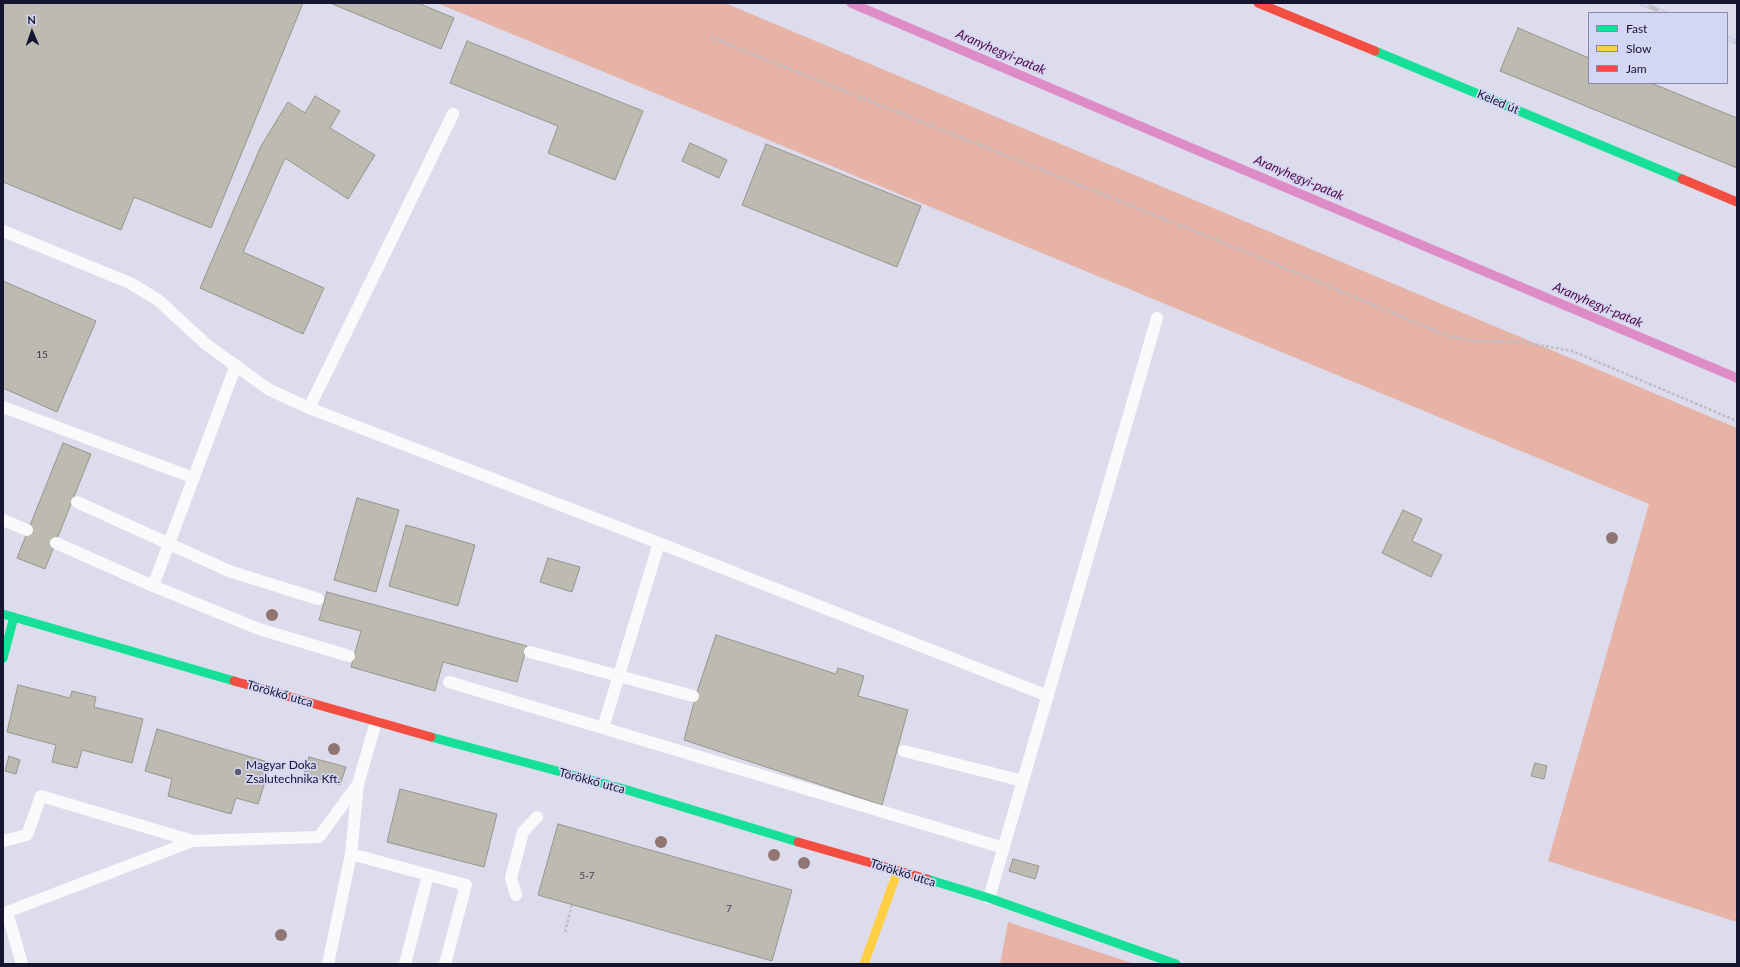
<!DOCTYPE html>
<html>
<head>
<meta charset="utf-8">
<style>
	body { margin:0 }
	#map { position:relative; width:1740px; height:967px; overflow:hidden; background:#dcdced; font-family:Lato,sans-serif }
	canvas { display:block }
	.frame { position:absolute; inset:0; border:4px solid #15152f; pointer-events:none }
	.legend { position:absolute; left:1588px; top:12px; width:140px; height:72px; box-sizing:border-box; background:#d4d6f5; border:1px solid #8889a6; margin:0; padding:5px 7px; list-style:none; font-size:12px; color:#15152f }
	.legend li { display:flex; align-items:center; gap:8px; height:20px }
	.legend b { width:20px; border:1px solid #8889a6 }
	.north { position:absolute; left:12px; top:12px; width:40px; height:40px; -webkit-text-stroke:3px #d4d6f5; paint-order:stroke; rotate:358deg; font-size:11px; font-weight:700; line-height:16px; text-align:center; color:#15152f }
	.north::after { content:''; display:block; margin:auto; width:14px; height:18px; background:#15152f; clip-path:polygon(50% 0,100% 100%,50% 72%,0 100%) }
</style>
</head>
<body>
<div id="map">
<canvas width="1740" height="967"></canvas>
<div class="frame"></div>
<ul class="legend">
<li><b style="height:5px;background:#16e098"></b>Fast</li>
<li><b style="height:5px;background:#ffcf43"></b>Slow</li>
<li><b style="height:5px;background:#f24e42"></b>Jam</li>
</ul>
<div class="north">N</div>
</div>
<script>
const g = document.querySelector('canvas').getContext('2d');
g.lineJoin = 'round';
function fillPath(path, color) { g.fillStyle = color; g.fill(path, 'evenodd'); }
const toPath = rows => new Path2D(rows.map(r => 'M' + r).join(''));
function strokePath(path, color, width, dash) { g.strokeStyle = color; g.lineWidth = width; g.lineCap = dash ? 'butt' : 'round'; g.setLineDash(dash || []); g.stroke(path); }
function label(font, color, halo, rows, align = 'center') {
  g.font = font + ' Lato,sans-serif'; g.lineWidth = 3.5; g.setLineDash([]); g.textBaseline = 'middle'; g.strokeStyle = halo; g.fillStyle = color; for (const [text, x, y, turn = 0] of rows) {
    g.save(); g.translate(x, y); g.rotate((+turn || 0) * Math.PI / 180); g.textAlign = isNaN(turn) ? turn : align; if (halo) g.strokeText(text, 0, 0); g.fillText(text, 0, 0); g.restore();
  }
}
const green = toPath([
	[437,3,725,3,1737,428,1737,922,1548,861,1649,504],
	[1008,922,1135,964,1000,964]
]);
const stream = toPath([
	[851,3,1187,146,1737,378]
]);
const building = toPath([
	[3,3,303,3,211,228,134,197,121,230,3,182,3,3],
	[330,3,418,3,454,18,441,49,330,3],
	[1518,28,1589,58,1589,83,1651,83,1737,118,1737,168,1500,71,1518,28],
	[467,41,643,111,615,180,548,153,558,126,450,83,467,41],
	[315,96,340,111,330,128,375,155,348,199,285,158,243,252,324,288,303,334,200,288,261,146,288,102,305,113,315,96],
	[690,143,727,160,719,178,682,161,690,143],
	[766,144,921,206,897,267,742,205,766,144],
	[3,281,96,321,57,412,3,388,3,281],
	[63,443,91,454,45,569,17,558,63,443],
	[357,498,399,510,376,592,334,580,357,498],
	[1403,510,1422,519,1412,541,1442,555,1431,577,1382,553,1403,510],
	[406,525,475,545,458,606,389,586,406,525],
	[548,558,580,567,572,592,540,582,548,558],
	[327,592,527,646,517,682,443,662,435,691,351,667,361,631,319,620,327,592],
	[716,635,836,674,838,668,864,676,858,696,908,710,882,805,684,740,696,695,716,635],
	[18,685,70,698,72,691,96,697,94,707,143,719,132,763,82,750,77,768,52,762,56,745,7,732,18,685],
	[157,729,271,763,258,804,236,798,231,814,168,796,172,779,145,771,157,729],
	[9,756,20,760,16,774,5,771,9,756],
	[309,757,346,767,340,785,304,775,309,757],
	[1535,763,1547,766,1544,779,1531,776,1535,763],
	[400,789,497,814,484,867,387,842,400,789],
	[558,824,792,890,772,961,538,895,558,824],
	[1013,859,1039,866,1035,879,1009,871,1013,859]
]);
const path = toPath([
	[710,37,1239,249,1448,336,1475,341,1522,342,1572,351,1737,421],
	[565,932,572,905]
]);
const lane = toPath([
	[3,231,130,283,158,300,207,345,268,389,309,408,659,543,1048,696],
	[3,407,194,478],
	[309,408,453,114],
	[77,502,229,571,318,599],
	[3,520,27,530],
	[56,543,153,586,259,629,349,656],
	[153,586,236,365],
	[530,652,693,696],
	[449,682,1004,848],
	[603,728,659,543],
	[904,751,1023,781],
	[3,841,27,835,41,796,193,841],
	[351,854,466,885,445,964],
	[516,895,511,878,523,832,537,817],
	[989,898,1157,318],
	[22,964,7,912,193,841,319,837,358,784],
	[328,964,351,854,358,784,376,722],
	[405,964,428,875]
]);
const fast = toPath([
	[1375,51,1682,179],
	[3,614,234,681],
	[3,658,14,617],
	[431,737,624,789,798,842],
	[927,879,989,898,1176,964]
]);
const slow = toPath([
	[864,964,898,870]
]);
const jam = toPath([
	[1258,3,1375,51],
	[1682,179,1737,202],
	[234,681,431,737],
	[798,842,927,879]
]);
const rail = toPath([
	[1641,3,1665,13],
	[1727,38,1737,42]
]);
const trees = [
	[1612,538],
	[272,615],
	[334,749],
	[661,842],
	[774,855],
	[804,863],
	[281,935]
];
const markers = [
	[238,772,4,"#5b5b72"]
];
const numberNames = [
	["15",42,355],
	["5-7",587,876],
	["7",729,909]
];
const streetNames = [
	["Keled út",1498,102,23],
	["Törökkő utca",280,694,16],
	["Törökkő utca",592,781,15],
	["Törökkő utca",903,873,17]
];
const poiNames = [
	["Magyar Doka",246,765],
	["Zsalutechnika Kft.",246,779]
];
const waterNames = [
	["Aranyhegyi-patak",1001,52,23],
	["Aranyhegyi-patak",1299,178,23],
	["Aranyhegyi-patak",1598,305,23]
];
fillPath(green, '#e8b3a7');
strokePath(stream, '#dd8cc7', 9);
fillPath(building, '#bdbab2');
strokePath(building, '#96948b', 1);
strokePath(path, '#bebec7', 2.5, [3, 2]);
strokePath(lane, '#fafafc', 12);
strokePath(fast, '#16e098', 9);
strokePath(slow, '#ffcf43', 9);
strokePath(jam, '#f24e42', 9);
strokePath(rail, '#bfbfc4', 4.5);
strokePath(rail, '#d4d6f5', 3, [9]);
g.fillStyle = '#907572';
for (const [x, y] of trees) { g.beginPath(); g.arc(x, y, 6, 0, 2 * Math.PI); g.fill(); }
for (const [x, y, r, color] of markers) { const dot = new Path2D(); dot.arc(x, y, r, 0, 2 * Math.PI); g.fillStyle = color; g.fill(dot); strokePath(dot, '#d4d6f5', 1.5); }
label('10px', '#3f3e50', null, numberNames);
label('12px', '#15152f', '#d4d6f5', streetNames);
label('12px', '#15152f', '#d4d6f5', poiNames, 'left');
label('italic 13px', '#51073e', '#d4d6f5', waterNames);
</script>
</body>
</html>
